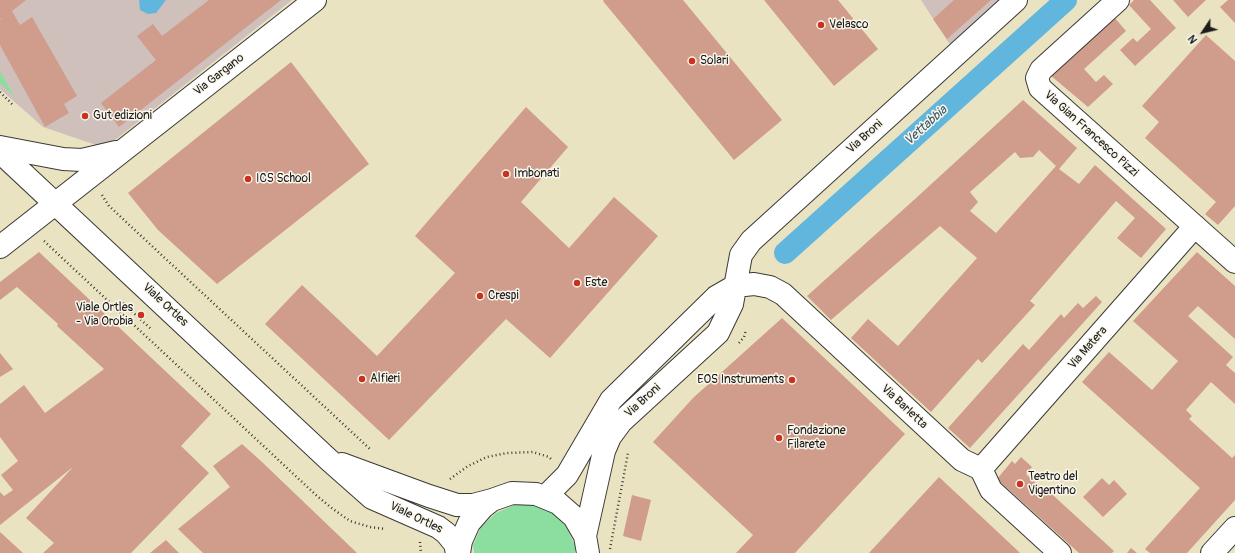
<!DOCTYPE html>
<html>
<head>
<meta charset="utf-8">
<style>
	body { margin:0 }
	#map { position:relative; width:1235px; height:553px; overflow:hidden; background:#eae3c2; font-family:Pangolin,sans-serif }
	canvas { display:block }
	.north { position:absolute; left:1183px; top:12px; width:40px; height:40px; -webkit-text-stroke:3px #fbf7ec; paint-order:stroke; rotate:235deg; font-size:11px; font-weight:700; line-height:16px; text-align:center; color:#1c1c1c }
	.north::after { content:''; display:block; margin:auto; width:14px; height:18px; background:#1c1c1c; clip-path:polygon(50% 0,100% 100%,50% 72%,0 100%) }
</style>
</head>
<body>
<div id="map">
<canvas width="1235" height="553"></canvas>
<div class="north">N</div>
</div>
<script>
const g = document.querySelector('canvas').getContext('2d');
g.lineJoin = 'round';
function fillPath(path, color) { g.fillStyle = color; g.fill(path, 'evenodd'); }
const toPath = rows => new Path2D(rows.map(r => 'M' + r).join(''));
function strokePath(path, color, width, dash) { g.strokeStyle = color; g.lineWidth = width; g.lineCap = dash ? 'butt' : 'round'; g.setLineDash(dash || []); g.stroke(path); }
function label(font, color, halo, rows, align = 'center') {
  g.font = font + ' Pangolin,sans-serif'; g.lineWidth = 3; g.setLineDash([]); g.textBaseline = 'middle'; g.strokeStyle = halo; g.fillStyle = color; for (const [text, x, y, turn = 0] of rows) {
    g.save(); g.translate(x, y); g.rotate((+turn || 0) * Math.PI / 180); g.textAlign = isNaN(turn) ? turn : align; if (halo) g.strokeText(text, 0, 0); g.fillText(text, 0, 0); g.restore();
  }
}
const industrial = toPath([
	[0,0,292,0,105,148,43,127,0,89],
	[921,0,1014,0,956,54]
]);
const green = toPath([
	[0,71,14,96,0,83],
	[514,505,534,505,553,513,567,527,575,546,575,553,474,553,473,545,481,527,496,513]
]);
const water = toPath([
	[139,0,166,0,156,13,148,14,140,10]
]);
const canal = toPath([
	[785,253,1066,0]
]);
const building = toPath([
	[0,0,26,0,12,11,20,25,32,17,77,96,64,104,69,113,45,127,0,45,0,20,1,19,0,18],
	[209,0,281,0,119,127,101,103,156,60,137,36,153,24,162,36],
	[604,0,683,0,782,120,734,160,603,1],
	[764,0,838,0,878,49,834,86],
	[954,0,991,0,947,39,933,19],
	[1134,0,1150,0,1176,28,1135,66,1120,50,1133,38,1137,42,1151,29,1129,5],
	[1173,0,1206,0,1188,17],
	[1228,0,1235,0,1235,23,1220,7],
	[1114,17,1126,31,1084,69,1096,82,1104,75,1113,84,1088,107,1050,75],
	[1206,35,1235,61,1235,206,1218,225,1205,214,1216,202,1145,138,1159,122,1142,106],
	[291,62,369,164,217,284,158,230,128,193],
	[1023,100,1077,148,1059,169,1079,184,1095,165,1166,229,1141,258,1117,238,1135,218,1116,201,1030,301,1035,305,982,363,978,359,931,412,851,338,868,319,898,346,977,258,940,226,831,320,807,296,915,199],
	[1039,150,1056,166,996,233,970,211,978,202,970,192,1015,152,1020,158,1033,157],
	[526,107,568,147,521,202,569,248,614,197,658,236,550,358,506,319,389,440,265,324,302,285,377,356,455,273,415,236],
	[39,252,211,414,181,446,209,473,131,553,43,553,54,543,26,518,73,467,0,525,0,492,4,496,13,490,1,475,18,461,0,437,0,404,24,385,45,413,104,369,57,326,58,324,17,287,0,300,0,282],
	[1197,252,1235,286,1235,339,1198,306,1188,316,1233,357,1226,365,1235,373,1235,404,1211,382,1186,410,1192,416,1189,419,1232,458,1235,455,1235,500,1187,553,1150,553,1145,549,1200,488,1082,382,1109,352,1152,390,1178,361,1133,321],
	[1096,296,1102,302,970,448,948,428,1023,344,1029,350,1061,314,1064,318,1078,303,1083,308],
	[782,318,905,434,795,553,736,553,753,535,653,442,693,398],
	[0,353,13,369,0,377],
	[242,444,262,462,357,553,203,553,178,529,230,487,213,466],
	[1021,457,1032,467,1026,474,1042,489,1044,487,1114,551,1112,553,1079,553,997,479,1012,461,1015,464],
	[939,477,1017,550,1020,553,869,553],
	[1102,478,1109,485,1114,480,1127,494,1103,517,1083,497],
	[632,495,651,500,641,541,623,536],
	[0,532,23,553,0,553],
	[166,540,179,553,150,553],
	[1131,548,1137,553,1127,553]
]);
const path = toPath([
	[0,92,13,105],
	[102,195,109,206,371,450],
	[44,241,317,496,333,509,350,521,370,527,385,529],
	[123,303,151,329],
	[739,343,744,337,746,330],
	[450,479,468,466,487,457,507,453,533,452,549,457,552,460],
	[420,542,421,553],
	[610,549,628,453]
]);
const minor = toPath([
	[1118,0,1041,70,1037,78,1040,88,1235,262],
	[0,147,63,159,82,160,116,152],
	[0,152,329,460,372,498,438,527,446,533,455,544,457,553],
	[0,247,315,0],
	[342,464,429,496,457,505,473,505,492,500,512,493,536,494,558,503,574,517,585,536,588,553],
	[981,469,1195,226],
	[545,497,567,475,611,400,716,297,735,286,754,284,770,287,783,294,962,460,981,469,991,490,1060,553],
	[585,536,604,451,610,437,621,422,718,333,732,304,741,255,751,241,1016,0],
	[459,553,461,541,469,523,483,507,492,500],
	[1212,553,1235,528]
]);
const markers = [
	[821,25,4,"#c8321e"],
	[692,61,4,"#c8321e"],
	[85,116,4,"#c8321e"],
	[506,174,4,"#c8321e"],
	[248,179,4,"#c8321e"],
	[577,283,4,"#c8321e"],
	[480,296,4,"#c8321e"],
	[141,315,4,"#c8321e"],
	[362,379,4,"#c8321e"],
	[792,380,4,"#c8321e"],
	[779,438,4,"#c8321e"],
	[1020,484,4,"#c8321e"]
];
const poiNames = [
	["Velasco",829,25],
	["Solari",700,61],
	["Gut edizioni",93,116],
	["Imbonati",514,174],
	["ICS School",256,179],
	["Este",585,283],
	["Crespi",488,296],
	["Viale Ortles",133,308,"right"],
	["- Via Orobia",133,322,"right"],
	["Alfieri",370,379],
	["EOS Instruments",784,380,"right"],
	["Fondazione",787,431],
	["Filarete",787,445],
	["Teatro del",1028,477],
	["Vigentino",1028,491]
];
const streetNames = [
	["Via Gargano",219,75,-38],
	["Via Gian Francesco Pizzi",1091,134,42],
	["Via Broni",865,137,-42],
	["Viale Ortles",165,305,43],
	["Via Matera",1088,348,-49],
	["Via Broni",643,401,-42],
	["Via Barletta",904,407,43],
	["Viale Ortles",416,518,26]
];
const waterNames = [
	["Vettabbia",926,126,-42]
];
fillPath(industrial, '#cfc0bb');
fillPath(green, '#8bde9f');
fillPath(water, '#61b6dd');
strokePath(canal, '#61b6dd', 22);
fillPath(building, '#d09c8b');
strokePath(minor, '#3b3a35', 24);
strokePath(path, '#3b3a35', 2.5, [1, 3]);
strokePath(minor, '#fff', 22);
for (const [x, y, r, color] of markers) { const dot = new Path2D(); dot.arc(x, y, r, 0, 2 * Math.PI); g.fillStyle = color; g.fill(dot); strokePath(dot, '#fbf7ec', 1.5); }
label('12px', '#1c1c1c', '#fbf7ec', poiNames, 'left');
label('12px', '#1c1c1c', '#fbf7ec', streetNames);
label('italic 13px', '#385a69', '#fbf7ec', waterNames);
</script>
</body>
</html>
